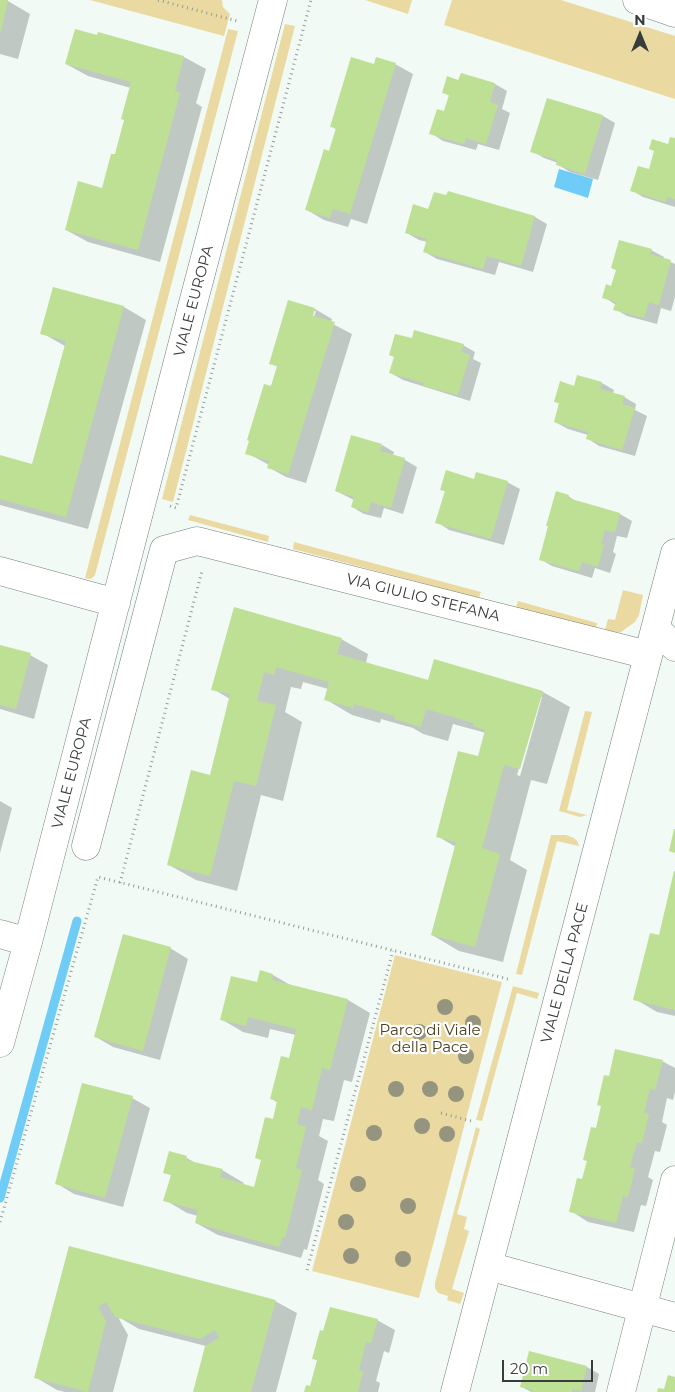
<!DOCTYPE html>
<html>
<head>
<meta charset="utf-8">
<style>
	body { margin:0 }
	#map { position:relative; width:675px; height:1392px; overflow:hidden; background:#f1faf5; font-family:Montserrat,sans-serif }
	canvas { display:block }
	.north { position:absolute; left:615px; top:10px; width:50px; height:50px; -webkit-text-stroke:4px #fff; paint-order:stroke; rotate:0deg; font-size:14px; font-weight:700; line-height:20px; text-align:center; color:#383c3a }
	.north::after { content:''; display:block; margin:auto; width:18px; height:22px; background:#383c3a; clip-path:polygon(50% 0,100% 100%,50% 72%,0 100%) }
	.scale { position:absolute; left:502px; top:1360px; width:91px; height:22px; box-sizing:border-box; border:2px solid #383c3a; border-top:0; padding-left:6px; font-size:15px; line-height:18px; white-space:nowrap; color:#383c3a; -webkit-text-stroke:4px #fff; paint-order:stroke }
</style>
</head>
<body>
<div id="map">
<canvas width="675" height="1392"></canvas>
<div class="north">N</div>
<div class="scale">20 m</div>
</div>
<script>
const g = document.querySelector('canvas').getContext('2d');
g.lineJoin = 'round';
function fillPath(path, color) { g.fillStyle = color; g.fill(path, 'evenodd'); }
const toPath = rows => new Path2D(rows.map(r => 'M' + r).join(''));
function strokePath(path, color, width, dash) { g.strokeStyle = color; g.lineWidth = width; g.lineCap = dash ? 'butt' : 'round'; g.setLineDash(dash || []); g.stroke(path); }
function label(font, color, halo, rows, align = 'center') {
  g.font = font + ' Montserrat,sans-serif'; g.lineWidth = 4.5; g.setLineDash([]); g.textBaseline = 'middle'; g.strokeStyle = halo; g.fillStyle = color; for (const [text, x, y, turn = 0] of rows) {
    g.save(); g.translate(x, y); g.rotate((+turn || 0) * Math.PI / 180); g.textAlign = isNaN(turn) ? turn : align; if (halo) g.strokeText(text, 0, 0); g.fillText(text, 0, 0); g.restore();
  }
}
const green = toPath([
	[90,0,222,0,223,7,230,14,224,36],
	[365,0,412,0,408,14],
	[452,0,561,0,675,36,675,99,444,25],
	[285,24,295,26,173,502,162,499],
	[228,29,238,31,95,575,91,579,85,578],
	[190,515,269,536,268,542,188,520],
	[294,542,481,592,479,598,293,549],
	[623,590,643,595,639,615,635,622,621,632,615,633,605,630,608,619,615,620],
	[518,601,597,623,596,629,516,607],
	[585,711,592,712,567,810,587,815,580,817,559,811],
	[551,835,566,835,574,838,578,842,579,846,557,841,522,975,516,974],
	[395,955,502,982,419,1298,312,1271],
	[513,986,539,993,537,999,517,993,482,1121,476,1120],
	[476,1127,480,1129,457,1214,467,1217,464,1229,469,1231,452,1289,464,1293,460,1304,447,1300,448,1296,438,1293,435,1288,435,1283]
]);
const water = toPath([
	[559,169,593,179,588,198,554,187]
]);
const shadow = toPath([
	[0,0,8,1,30,14,18,59,0,54],
	[184,57,206,69,196,103,202,107,160,262,88,242,66,230,103,190,116,156,125,120,131,88,88,76,66,64],
	[395,64,413,74,367,224,351,219,348,227,324,220,307,210,330,152,337,130,331,126],
	[461,74,495,84,507,91,502,109,510,113,499,150,478,144,476,150,443,141,431,133,445,113,450,96,444,93,459,81],
	[547,99,603,116,615,123,598,180,570,172,557,164,558,163,544,158,532,151],
	[675,140,675,207,643,197,631,190,650,171],
	[449,192,535,217,547,224,533,272,499,262,495,275,437,259,425,252,428,242,419,240,407,233,429,210,447,197],
	[651,250,664,257,663,259,675,264,675,297,671,311,661,308,657,324,627,316,615,309,616,305,604,297],
	[54,288,124,307,146,320,88,529,0,505,0,457,33,466,65,346,42,333],
	[315,309,332,319,331,323,352,334,306,483,286,477,268,467,269,465,247,453,278,367,270,363],
	[313,311,316,311,312,322],
	[412,340,463,345,475,352,473,359,481,363,470,401,403,380,391,373],
	[578,376,602,383,614,390,613,394,624,397,636,404,635,410,647,416,635,456,599,446,587,438,588,435,568,429,555,422,560,404,556,402,575,387],
	[382,445,394,452,393,456,405,460,417,467,403,514,384,508,381,518,364,514,352,507,354,500,336,491],
	[475,480,507,482,520,489,504,545,449,530,437,522,446,492,441,489],
	[568,496,579,503,620,514,632,521,627,538,617,536,613,552,616,554,610,573,595,568,592,578,552,566,540,559],
	[341,639,368,654,366,663,429,681,543,692,570,707,547,784,531,780,510,860,527,870,503,962,459,951,432,935,456,847,437,836,479,758,486,733,453,724,448,741,423,734,413,728,381,719,380,723,352,715,325,699,328,689,303,682,301,689,291,687,285,712,302,722,283,801,261,795,237,891,196,880,169,865,211,777,230,699,213,689],
	[540,697,542,697,520,776,517,775],
	[0,646,30,655,48,665,34,719,0,709],
	[0,801,12,808,0,853],
	[675,873,675,1016,657,1012,635,999,660,936],
	[170,948,188,959,160,1060,113,1047,96,1037],
	[273,975,292,986,348,1000,370,1013,352,1082,344,1080,334,1121,323,1119,319,1136,328,1141,318,1180,324,1184,307,1250,304,1249,301,1258,218,1235,196,1223,198,1216,187,1213,165,1200,172,1176,165,1172,187,1158,197,1164,222,1170,244,1183,243,1185,255,1188,278,1103,272,1099,290,1060,296,1035,270,1029,268,1038,243,1032,221,1019,258,984],
	[662,1061,675,1068,675,1092,673,1100,667,1098,662,1122,667,1125,660,1152,655,1151,648,1177,653,1180,646,1206,641,1205,634,1232,588,1222,571,1211,583,1181,602,1107,598,1104,609,1078],
	[132,1098,150,1108,123,1207,74,1194,56,1183],
	[69,1247,275,1301,297,1313,276,1392,194,1392,206,1346,139,1329,120,1318,119,1319,128,1335,113,1392,65,1392,57,1390,35,1377],
	[377,1320,395,1330,389,1353,384,1351,376,1381,380,1383,378,1392,305,1392,311,1388,318,1361,313,1358,324,1332],
	[530,1353,587,1367,599,1374,595,1392,531,1392,522,1387]
]);
const stream = toPath([
	[0,1198,77,921]
]);
const building = toPath([
	[0,0,8,0,1,31,0,31],
	[75,29,97,35,98,32,184,56,175,91,180,93,138,250,65,230,78,181,102,188,111,154,115,154,124,120,121,119,131,82,65,64],
	[351,57,374,64,376,57,396,63,350,214,333,209,330,218,305,210,324,149,329,151,336,128,330,127],
	[461,73,495,83,490,102,498,105,486,144,466,138,464,144,429,134,437,109,444,111,449,95,442,93,447,76,458,80],
	[547,98,603,115,585,174,556,165,557,160,530,152],
	[670,137,675,138,675,199,667,197,666,202,630,191,638,166,649,169,654,151,649,149,652,139,668,144],
	[448,191,535,216,521,266,487,256,483,269,423,252,427,239,405,233,413,204,428,209,434,192,446,195],
	[619,240,652,249,650,254,671,260,659,305,649,302,644,318,613,310,616,302,602,298,606,284,611,286,616,270,611,268],
	[53,287,124,306,66,517,0,499,0,455,32,464,66,341,40,334],
	[288,300,315,308,313,316,335,322,288,474,267,468,269,461,245,454,249,441,247,440,264,384,271,386,277,366,269,364],
	[414,330,464,344,461,352,470,355,458,395,423,386,424,383,389,373,394,357,389,355,395,334,412,338],
	[577,375,602,382,600,389,625,396,622,404,635,408,622,450,586,439,588,432,554,422,559,403,554,402,560,381,574,386],
	[351,435,382,444,380,451,405,458,391,508,371,502,368,512,351,507,354,497,335,491],
	[446,470,474,479,476,472,508,481,491,539,435,523,445,491,440,490],
	[556,491,569,495,568,498,620,513,615,532,605,530,601,544,604,545,598,567,582,562,579,571,539,560,548,526,546,526],
	[234,607,342,638,337,654,428,680,434,659,543,691,520,769,504,765,482,848,500,854,475,947,431,935,456,842,436,837,458,751,478,756,485,730,473,726,474,723,426,709,421,727,394,719,395,716,354,704,353,708,324,700,329,682,276,667,274,675,264,672,257,701,276,705,256,786,234,781,210,876,167,865,191,770,210,775,230,694,211,690],
	[0,645,31,653,16,709,0,705],
	[674,829,675,829,675,853,669,851],
	[674,871,675,871,675,1010,633,1000,650,933,659,935],
	[123,934,171,947,143,1051,94,1037],
	[260,970,273,974,272,980,348,999,330,1070,322,1068,312,1110,301,1107,297,1124,306,1127,296,1168,302,1170,285,1238,282,1237,279,1247,195,1223,198,1210,163,1201,171,1175,163,1173,169,1151,187,1156,186,1160,223,1169,220,1177,254,1187,261,1160,255,1158,265,1117,273,1119,277,1101,270,1099,281,1056,289,1058,296,1029,248,1017,246,1026,220,1020,231,976,257,982],
	[615,1049,663,1060,655,1090,650,1089,644,1113,649,1114,642,1143,637,1142,630,1167,635,1169,628,1197,623,1196,616,1223,569,1212,577,1178,582,1179,587,1161,583,1160,591,1127,596,1128,601,1106,597,1105,604,1075,609,1076],
	[82,1083,133,1096,105,1198,55,1184],
	[69,1246,276,1300,251,1392,193,1392,205,1346,219,1338,215,1330,200,1339,115,1317,106,1302,98,1307,106,1321,88,1392,34,1378],
	[330,1307,378,1319,371,1343,366,1342,359,1370,363,1372,358,1392,304,1392,306,1385,310,1386,317,1360,312,1359,320,1330,323,1331],
	[529,1351,587,1366,581,1391,572,1389,572,1392,531,1392,532,1390,520,1387],
	[668,1375,675,1377,675,1392,657,1392,658,1388,664,1389]
]);
const path = toPath([
	[158,0,237,21],
	[170,506,176,508,311,0],
	[120,883,202,571],
	[441,1113,471,1121],
	[0,1222,98,877,508,979],
	[307,1270,393,951]
]);
const minor = toPath([
	[637,0,675,13],
	[0,571,116,603],
	[656,629,675,647],
	[86,846,164,550,197,541,648,655],
	[0,934,28,942],
	[0,1043,28,942,191,311,273,0],
	[488,1266,675,1317],
	[455,1392,675,553],
	[621,1392,675,1180]
]);
const trees = [
	[445,1007],
	[473,1023],
	[419,1032],
	[466,1056],
	[396,1089],
	[430,1089],
	[456,1094],
	[422,1126],
	[374,1133],
	[447,1134],
	[358,1184],
	[408,1206],
	[346,1222],
	[351,1256],
	[403,1259]
];
const streetNames = [
	["VIALE EUROPA",194,301,-75],
	["VIA GIULIO STEFANA",423,598,14],
	["VIALE EUROPA",72,773,-75],
	["VIALE DELLA PACE",565,973,-75]
];
const parkNames = [
	["Parco di Viale",430,1031],
	["della Pace",430,1048]
];
fillPath(green, '#eadaa1');
fillPath(water, '#6fccf6');
fillPath(shadow, '#0003');
strokePath(stream, '#6fccf6', 9);
fillPath(building, '#bde094');
strokePath(minor, '#78807b', 29);
strokePath(path, '#949b97', 3, [1, 4]);
strokePath(minor, '#fff', 28);
g.fillStyle = '#95947e';
for (const [x, y] of trees) { g.beginPath(); g.arc(x, y, 8, 0, 2 * Math.PI); g.fill(); }
label('15px', '#383c3a', '#fff', streetNames);
label('15px', '#4a411d', '#fff', parkNames);
</script>
</body>
</html>
